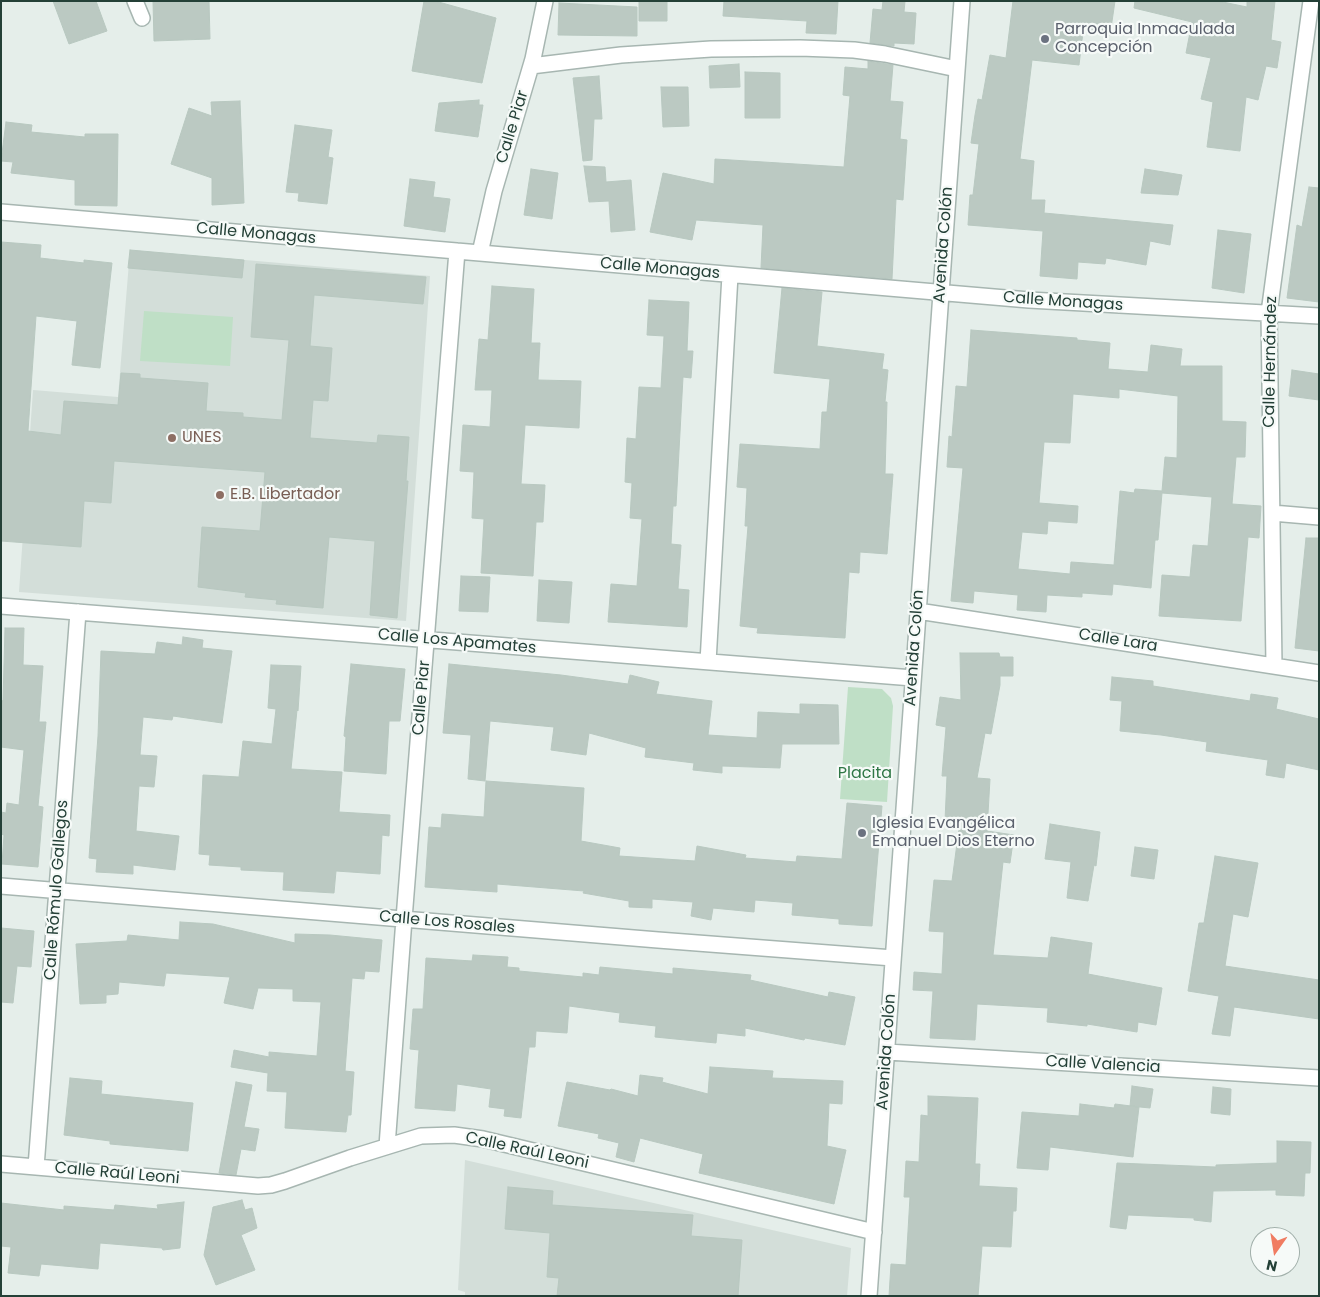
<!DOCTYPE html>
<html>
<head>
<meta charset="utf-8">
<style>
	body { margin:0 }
	#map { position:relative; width:1320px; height:1297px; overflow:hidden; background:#e5eeea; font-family:Poppins,sans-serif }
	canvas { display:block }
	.frame { position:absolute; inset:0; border:2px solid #244037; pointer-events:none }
	.north { position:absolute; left:1250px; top:1227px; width:50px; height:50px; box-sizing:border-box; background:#f6faf8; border:1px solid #a2b0ab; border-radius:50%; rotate:193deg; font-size:14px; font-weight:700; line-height:20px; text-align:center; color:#244037 }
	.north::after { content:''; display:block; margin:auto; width:18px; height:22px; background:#f07c62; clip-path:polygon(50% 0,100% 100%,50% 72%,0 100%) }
</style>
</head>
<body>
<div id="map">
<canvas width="1320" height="1297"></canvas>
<div class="frame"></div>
<div class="north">N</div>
</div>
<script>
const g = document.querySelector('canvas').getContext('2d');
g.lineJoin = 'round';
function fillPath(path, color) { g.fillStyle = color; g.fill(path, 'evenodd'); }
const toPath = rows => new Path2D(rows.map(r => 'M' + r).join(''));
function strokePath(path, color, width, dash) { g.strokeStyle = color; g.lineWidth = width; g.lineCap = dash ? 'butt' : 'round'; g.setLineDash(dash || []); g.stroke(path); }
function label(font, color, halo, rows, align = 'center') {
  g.font = font + ' Poppins,sans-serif'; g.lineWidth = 4.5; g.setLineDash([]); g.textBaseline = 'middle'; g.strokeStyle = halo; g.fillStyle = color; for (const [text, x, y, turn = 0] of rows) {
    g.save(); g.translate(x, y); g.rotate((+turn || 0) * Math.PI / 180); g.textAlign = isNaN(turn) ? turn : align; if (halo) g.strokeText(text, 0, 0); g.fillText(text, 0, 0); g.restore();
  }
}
const built = toPath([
	[130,250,430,276,406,621,19,592,33,390,118,397],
	[465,1160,851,1248,847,1296,465,1296,465,1292,458,1290]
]);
const green = toPath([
	[144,311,233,317,230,366,140,361],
	[848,687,882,689,891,698,893,706,887,802,840,799]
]);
const building = toPath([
	[53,1,96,1,107,31,69,44,53,1],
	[153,1,209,1,210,39,154,41,153,1],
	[424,1,435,1,496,18,482,83,412,71,424,1],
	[639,1,667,1,667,21,639,21,639,1],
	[724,1,838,1,836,34,806,33,807,21,723,16,724,1],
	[883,1,905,1,904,12,916,13,914,44,894,43,894,46,870,43,873,9,882,10,883,1],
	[1013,1,1115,1,1110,35,1083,32,1079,65,1032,60,1020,159,1034,161,1031,200,1045,200,1044,213,1173,225,1170,245,1150,241,1146,265,1106,258,1105,264,1078,262,1077,279,1040,276,1043,231,968,225,970,195,973,195,979,144,971,143,975,115,978,99,982,100,990,55,1006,58,1013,1],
	[1135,1,1218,1,1247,7,1247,1,1275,1,1271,40,1281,42,1277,68,1266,66,1258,100,1246,97,1240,151,1207,147,1213,102,1201,99,1211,58,1186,53,1192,22,1134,8,1135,1],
	[559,3,637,7,637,36,558,35,559,3],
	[868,61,893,65,890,101,903,102,900,139,907,140,903,200,896,199,892,279,761,268,763,225,696,220,692,240,650,232,663,173,714,184,715,159,844,167,850,96,843,95,845,67,868,69,868,61],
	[739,64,740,87,710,88,709,66,739,64],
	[745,72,780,73,780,118,745,118,745,72],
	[599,76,602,119,594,119,592,160,583,161,573,78,599,76],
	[661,87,688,87,689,126,663,127,661,87],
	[479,100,479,105,483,105,478,137,435,131,439,103,479,100],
	[240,101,244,203,212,205,212,178,171,164,189,108,212,116,211,102,240,101],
	[6,122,32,125,31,132,85,137,85,134,118,134,117,206,75,205,75,180,11,173,13,162,1,161,6,122],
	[295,125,332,130,328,157,333,158,327,204,298,201,299,193,286,192,295,125],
	[584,166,605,167,606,182,631,180,635,230,611,232,609,201,589,202,584,166],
	[531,169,558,173,552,219,524,215,531,169],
	[1145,169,1182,175,1178,195,1141,193,1145,169],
	[410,179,435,182,433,197,450,199,445,232,404,226,410,179],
	[1309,187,1319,188,1319,302,1287,298,1297,225,1302,227,1309,187],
	[1218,230,1251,234,1244,293,1212,288,1218,230],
	[1,242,41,245,40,258,84,263,84,260,112,263,100,368,72,365,77,321,36,316,28,431,61,435,64,401,118,405,121,373,140,374,140,378,208,383,206,411,243,413,243,417,282,420,289,340,251,337,256,264,426,277,423,304,314,295,310,346,332,348,328,401,313,400,310,438,377,443,378,435,409,437,406,481,408,481,397,618,370,615,375,541,329,537,323,608,276,604,277,600,245,597,246,593,198,587,202,527,260,531,265,472,114,461,111,503,84,501,81,547,1,541,1,242],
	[130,250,244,260,242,278,128,268,130,250],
	[492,286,534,289,531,343,540,343,538,380,581,381,579,428,525,425,521,484,545,485,543,522,536,522,533,576,481,573,484,519,472,518,474,472,460,471,463,425,490,427,492,390,475,390,479,339,488,340,492,286],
	[782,288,822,292,817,346,884,354,882,369,888,370,885,402,887,402,885,474,893,474,887,554,860,552,859,573,849,572,845,638,757,633,758,628,740,626,748,526,745,526,747,488,737,487,740,444,820,449,822,412,827,412,830,379,774,373,782,288],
	[649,300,689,302,687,351,693,351,691,378,683,377,676,506,673,506,671,544,681,545,678,589,689,590,687,627,608,622,611,584,637,586,642,519,630,518,632,483,625,482,627,438,636,439,639,387,661,388,664,336,647,335,649,300],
	[971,330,1077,338,1077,340,1110,343,1108,369,1148,372,1151,345,1182,349,1180,366,1222,366,1222,421,1246,422,1245,457,1236,457,1232,504,1261,506,1259,538,1248,537,1241,621,1159,616,1162,575,1190,577,1193,545,1208,546,1212,497,1162,493,1158,540,1155,540,1151,588,1113,584,1112,595,1082,593,1082,597,1047,595,1046,612,1017,610,1018,595,974,591,973,603,951,601,963,468,947,467,949,436,952,437,956,386,967,387,971,330],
	[1119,389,1178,396,1177,458,1165,457,1162,491,1135,489,1134,493,1120,491,1114,565,1071,562,1070,574,1018,569,1022,532,1047,534,1048,521,1077,523,1078,506,1039,503,1044,442,1070,443,1073,394,1119,398,1119,389],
	[1292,370,1319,374,1319,400,1289,396,1292,370],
	[1306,538,1319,538,1319,651,1295,648,1306,538],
	[461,576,490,577,488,612,459,611,461,576],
	[539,580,572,582,569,623,537,621,539,580],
	[5,628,24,628,23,665,43,666,39,722,46,722,38,806,43,807,38,867,2,864,4,835,1,834,1,812,6,813,7,803,19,805,24,750,1,747,1,700,3,701,5,628],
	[183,637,203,640,202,648,232,651,222,723,173,716,172,720,143,717,140,755,157,756,154,787,139,786,136,831,179,836,175,870,133,865,133,874,96,872,97,859,89,858,98,736,101,651,155,654,157,642,182,645,183,637],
	[960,653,999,653,1000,657,1013,657,1013,676,1000,676,1000,685,991,734,985,733,977,778,990,779,987,831,1014,835,1010,863,1003,862,993,955,1048,958,1051,937,1092,943,1088,974,1162,988,1156,1025,1138,1022,1137,1032,1087,1024,1087,1026,1047,1022,1048,1008,977,1004,975,1040,930,1038,933,991,913,990,914,972,942,974,944,932,929,931,934,880,952,881,960,821,945,821,947,776,942,776,946,727,936,725,940,697,961,700,960,653],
	[351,664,405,669,400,721,389,721,386,774,344,771,346,737,344,736,351,664],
	[449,664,561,675,628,684,630,675,659,682,656,694,712,701,708,735,757,738,758,712,800,714,800,704,838,705,839,744,782,744,780,768,722,766,722,773,693,770,694,763,645,757,646,748,589,733,586,755,551,750,554,727,490,721,485,781,468,779,471,735,443,733,449,664],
	[271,665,301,666,298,711,297,710,291,769,342,772,339,812,390,815,389,836,382,835,380,874,336,871,334,893,283,890,284,872,241,870,241,867,209,865,210,855,199,854,203,775,239,777,243,741,272,744,276,709,268,708,271,665],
	[1112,677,1153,681,1153,686,1250,701,1251,694,1278,698,1276,709,1319,719,1319,770,1286,763,1284,778,1266,775,1268,760,1206,751,1207,742,1161,735,1120,731,1122,701,1110,700,1112,677],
	[486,781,584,788,581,841,620,848,619,856,695,861,697,846,746,855,745,858,796,862,797,856,842,859,847,803,882,806,872,926,839,924,839,919,792,915,793,903,755,900,754,912,713,908,711,920,691,916,693,902,652,899,652,908,629,907,629,901,583,893,584,891,497,884,497,892,425,887,429,827,441,828,442,814,484,817,486,781],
	[1050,824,1100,832,1096,866,1094,865,1088,901,1067,898,1071,862,1045,859,1050,824],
	[1135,847,1158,850,1154,879,1131,876,1135,847],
	[1215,856,1258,863,1248,917,1233,914,1225,966,1319,980,1319,1019,1234,1007,1230,1036,1212,1034,1219,996,1188,991,1199,923,1204,923,1215,856],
	[180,922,213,924,295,943,295,934,330,935,382,940,379,972,365,971,364,979,352,978,345,1071,354,1072,351,1115,348,1115,346,1132,285,1128,287,1092,267,1091,268,1073,231,1067,234,1050,269,1057,269,1052,317,1056,321,1002,293,1001,293,989,258,988,253,1009,224,1003,230,977,166,973,164,986,119,982,118,994,106,995,106,1003,80,1004,76,944,127,941,128,935,179,940,180,922],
	[1,928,34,931,31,967,17,966,13,1003,1,1002,1,928],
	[473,955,508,957,507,967,519,968,519,971,583,977,583,973,599,975,600,967,673,974,673,968,751,975,750,980,828,997,829,992,855,997,845,1045,805,1038,804,1040,745,1028,745,1036,717,1033,716,1043,655,1037,656,1026,619,1022,620,1013,569,1006,567,1033,536,1031,535,1047,529,1047,521,1118,504,1116,505,1109,489,1107,491,1089,457,1084,455,1111,415,1108,419,1050,410,1049,413,1009,423,1009,426,958,472,961,473,955],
	[710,1067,773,1071,772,1078,843,1081,842,1104,829,1103,827,1146,846,1150,834,1204,699,1173,703,1154,640,1138,634,1162,616,1157,619,1143,598,1138,599,1134,558,1126,567,1082,610,1090,611,1089,638,1096,640,1075,663,1078,662,1082,708,1094,710,1067],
	[70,1078,102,1081,101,1094,193,1103,188,1151,110,1144,110,1141,64,1135,70,1078],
	[236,1082,252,1085,244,1127,259,1129,255,1151,241,1149,236,1175,219,1173,236,1082],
	[1132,1086,1153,1089,1150,1108,1130,1106,1132,1086],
	[1213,1087,1231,1089,1230,1115,1211,1113,1213,1087],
	[928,1096,978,1098,975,1164,980,1164,979,1186,1017,1188,1016,1211,1013,1211,1011,1247,982,1246,978,1296,889,1296,891,1264,906,1265,910,1197,904,1197,906,1161,919,1162,921,1115,928,1116,928,1096],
	[1080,1104,1114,1108,1115,1104,1139,1107,1133,1157,1050,1147,1048,1170,1017,1168,1022,1112,1079,1116,1080,1104],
	[1277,1141,1311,1142,1310,1173,1305,1173,1304,1196,1276,1195,1276,1190,1213,1191,1211,1222,1194,1220,1194,1218,1128,1215,1126,1229,1110,1227,1117,1163,1216,1167,1216,1165,1277,1163,1277,1141],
	[508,1187,553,1191,552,1205,693,1215,691,1236,742,1240,738,1296,557,1296,559,1278,547,1277,550,1233,505,1229,508,1187],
	[242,1200,245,1210,252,1208,257,1228,241,1235,255,1270,216,1285,204,1255,213,1207,242,1200],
	[184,1202,180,1248,163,1250,162,1248,100,1243,98,1269,41,1264,39,1276,8,1273,11,1247,1,1246,1,1203,64,1210,64,1206,114,1210,115,1205,158,1209,157,1205,184,1202]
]);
const street = toPath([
	[135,1,142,18],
	[531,66,621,55,711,49,800,48,854,50,885,54,957,69],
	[1,212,1029,300,1319,316],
	[480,253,494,191,533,59,545,1],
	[1272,513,1319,517],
	[1,606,913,678],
	[918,611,1319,673],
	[708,662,730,275],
	[1274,666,1269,313,1311,1],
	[1,886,658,940,893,958],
	[887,1052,1319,1078],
	[387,1146,404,919,457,251],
	[1,1164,258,1186,271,1185,285,1181,350,1158,421,1136,454,1135,483,1139,874,1232],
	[36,1167,78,612],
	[869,1296,962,1]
]);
const markers = [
	[1045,39,5,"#6b7280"],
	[172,438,5,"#8d6e63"],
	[220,495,5,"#8d6e63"],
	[862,833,5,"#6b7280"]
];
const worshipNames = [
	["Parroquia Inmaculada",1055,30],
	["Concepción",1055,48],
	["Iglesia Evangélica",872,824],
	["Emanuel Dios Eterno",872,842]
];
const streetNames = [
	["Calle Piar",513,127,-73],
	["Calle Monagas",256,234,5],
	["Avenida Colón",944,245,-86],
	["Calle Monagas",660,269,5],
	["Calle Monagas",1063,302,4],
	["Calle Hernández",1271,362,-89],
	["Calle Lara",1118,641,9],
	["Calle Los Apamates",457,642,5],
	["Avenida Colón",915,648,-86],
	["Calle Piar",422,698,-85],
	["Calle Rómulo Gallegos",57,890,-86],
	["Calle Los Rosales",447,923,5],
	["Avenida Colón",887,1052,-86],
	["Calle Valencia",1103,1065,3],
	["Calle Raúl Leoni",527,1151,12],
	["Calle Raúl Leoni",117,1174,5]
];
const educationNames = [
	["UNES",182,438],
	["E.B. Libertador",230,495]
];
const parkNames = [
	["Placita",865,774]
];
fillPath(built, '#d3ded9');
fillPath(green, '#bfdfc6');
fillPath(building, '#bbc9c2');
strokePath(building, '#b8c8c0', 1);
strokePath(street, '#a7b6b1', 18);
strokePath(street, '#fff', 15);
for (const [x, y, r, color] of markers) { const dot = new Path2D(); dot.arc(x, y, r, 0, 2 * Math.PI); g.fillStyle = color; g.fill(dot); strokePath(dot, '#f6faf8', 2); }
label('16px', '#5b616d', '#f6faf8', worshipNames, 'left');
label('16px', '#244037', '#f6faf8', streetNames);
label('16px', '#785e54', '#f6faf8', educationNames, 'left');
label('16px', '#2f7746', '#f6faf8', parkNames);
</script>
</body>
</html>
